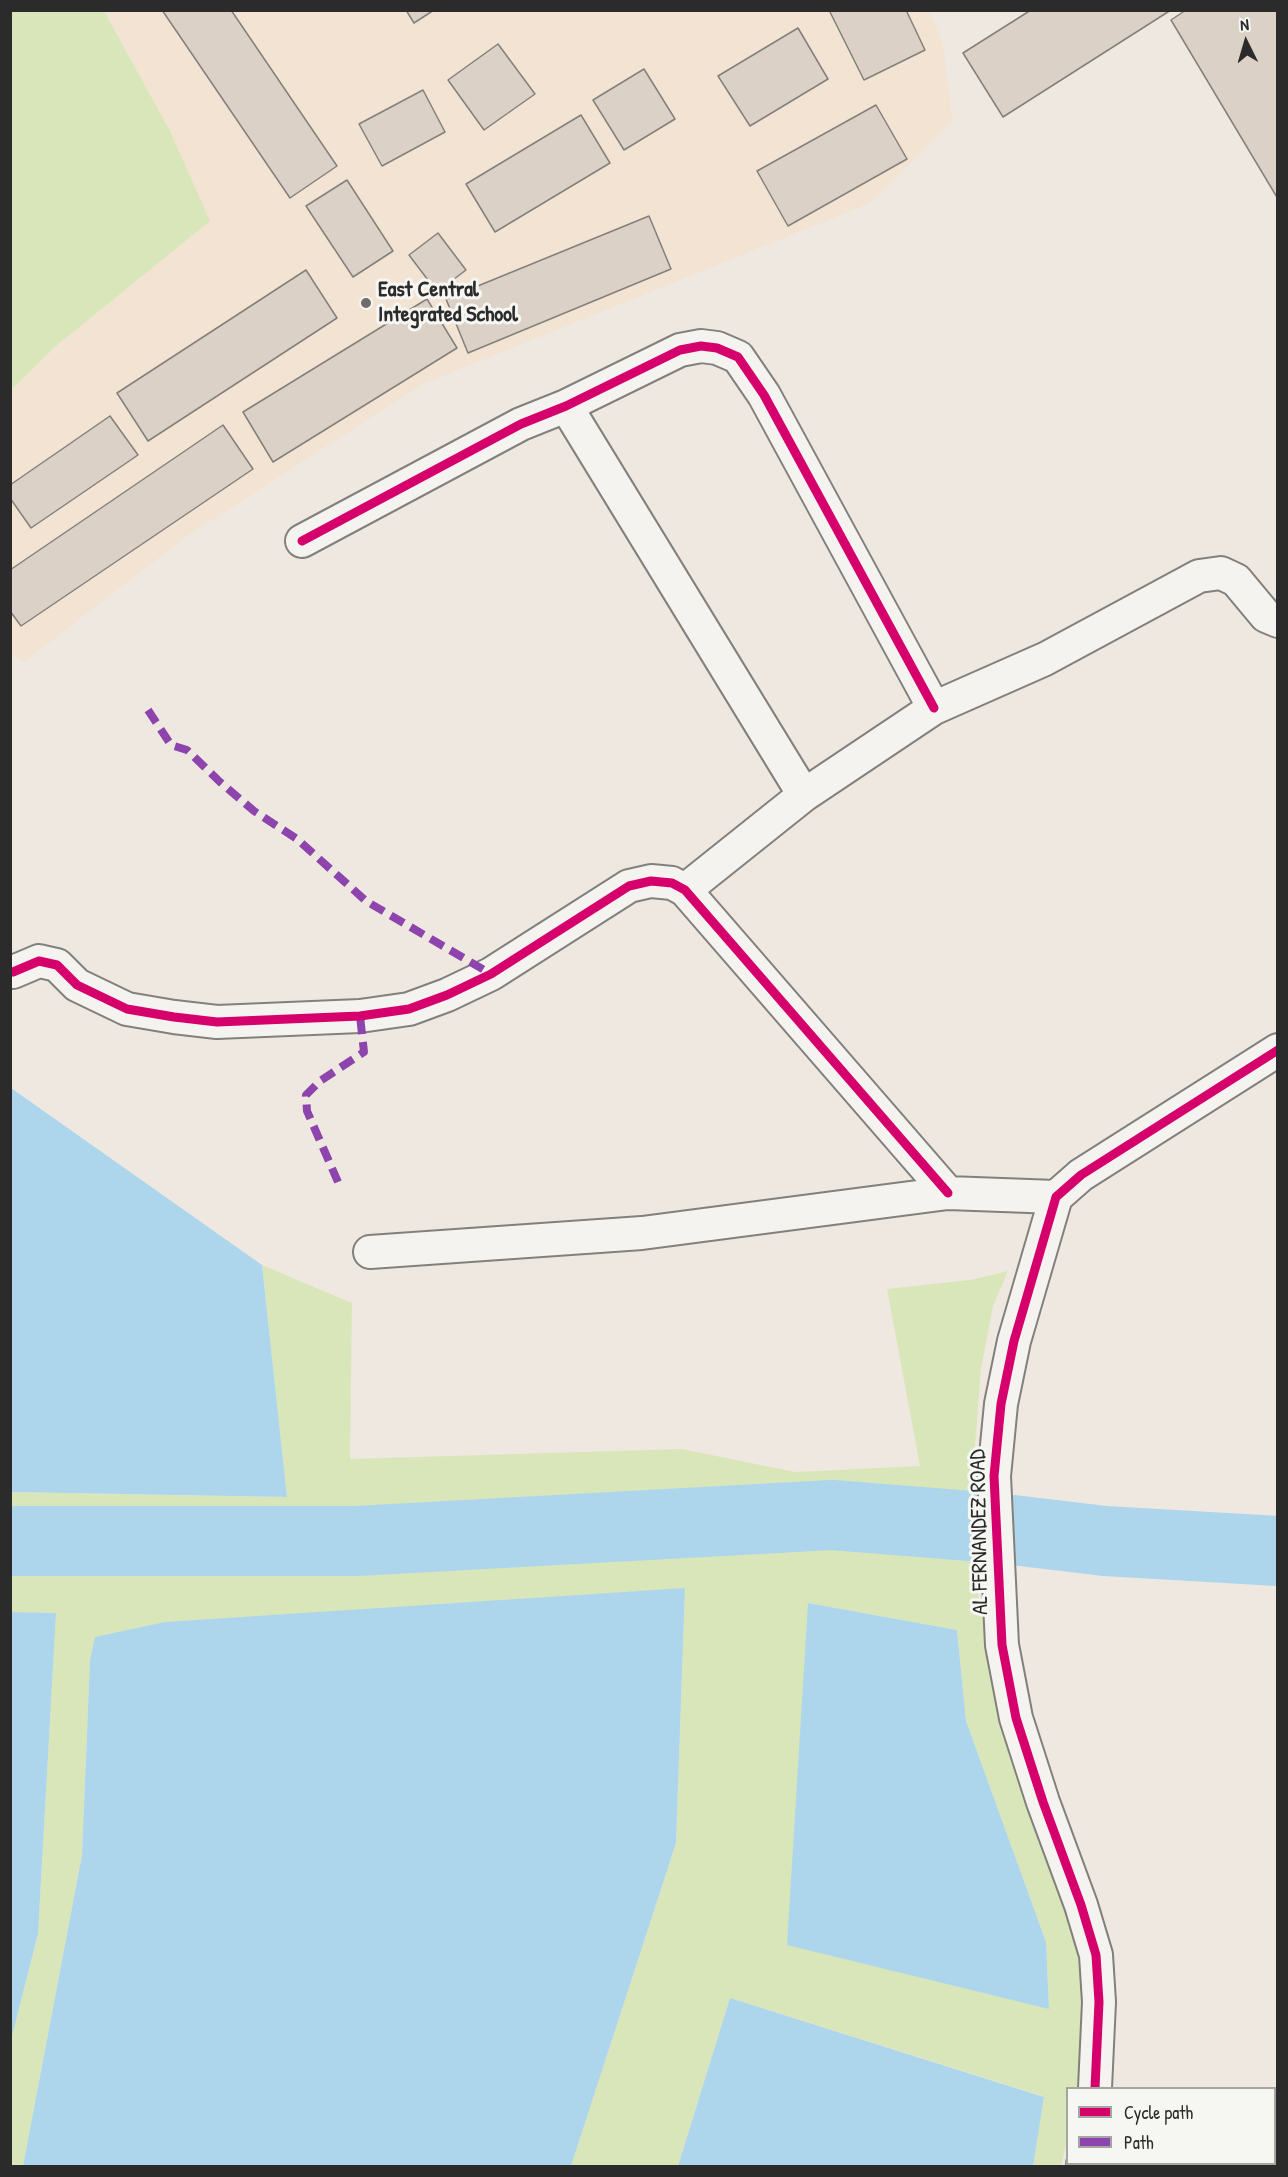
<!DOCTYPE html>
<html>
<head>
<meta charset="utf-8">
<style>
	body { margin:0 }
	#map { position:relative; width:1288px; height:2177px; overflow:hidden; background:#efe8e0; font-family:"Patrick Hand",sans-serif }
	canvas { display:block }
	.frame { position:absolute; inset:0; border:12px solid #2b2b2b; pointer-events:none }
	.legend { position:absolute; left:1066px; top:2087px; width:210px; height:78px; box-sizing:border-box; background:#f6f6f2; border:2px solid #a5a5a2; margin:0; padding:8px 10px; list-style:none; font-size:18px; color:#2b2b2b }
	.legend li { display:flex; align-items:center; gap:12px; height:30px }
	.legend b { width:30px; border:2px solid #a5a5a2 }
	.north { position:absolute; left:1216px; top:12px; width:60px; height:60px; -webkit-text-stroke:4px #f6f6f2; paint-order:stroke; rotate:355deg; font-size:16px; font-weight:700; line-height:24px; text-align:center; color:#2b2b2b }
	.north::after { content:''; display:block; margin:auto; width:21px; height:27px; background:#2b2b2b; clip-path:polygon(50% 0,100% 100%,50% 72%,0 100%) }
</style>
</head>
<body>
<div id="map">
<canvas width="1288" height="2177"></canvas>
<div class="frame"></div>
<ul class="legend">
<li><b style="height:8px;background:#d6006c"></b>Cycle path</li>
<li><b style="height:8px;background:#8e44ad"></b>Path</li>
</ul>
<div class="north">N</div>
</div>
<script>
const g = document.querySelector('canvas').getContext('2d');
g.lineJoin = 'round';
function fillPath(path, color) { g.fillStyle = color; g.fill(path, 'evenodd'); }
const toPath = rows => new Path2D(rows.map(r => 'M' + r).join(''));
function strokePath(path, color, width, dash) { g.strokeStyle = color; g.lineWidth = width; g.lineCap = dash ? 'butt' : 'round'; g.setLineDash(dash || []); g.stroke(path); }
function label(font, color, halo, rows, align = 'center') {
  g.font = font + ' "Patrick Hand",sans-serif'; g.lineWidth = 6; g.setLineDash([]); g.textBaseline = 'middle'; g.strokeStyle = halo; g.fillStyle = color; for (const [text, x, y, turn = 0] of rows) {
    g.save(); g.translate(x, y); g.rotate((+turn || 0) * Math.PI / 180); g.textAlign = isNaN(turn) ? turn : align; if (halo) g.strokeText(text, 0, 0); g.fillText(text, 0, 0); g.restore();
  }
}
const built = toPath([
	[104,11,929,11,942,41,953,120,870,203,423,384,187,536,24,662,11,654,11,390,56,346,210,221,170,131]
]);
const green = toPath([
	[11,10,104,11,170,131,210,221,56,346,11,390],
	[262,1265,352,1303,350,1459,682,1449,795,1472,920,1466,887,1289,970,1280,1008,1271,993,1306,981,1369,968,1536,982,1617,1084,1946,1087,2016,1081,2088,1068,2088,1067,2141,1061,2166,1033,2166,1043,2096,730,1998,678,2166,571,2166,676,1843,685,1588,90,1660,82,1855,23,2166,11,2166,11,2040,38,1934,56,1613,11,1612,11,1492,287,1497],
	[808,1603,957,1630,966,1721,1046,1942,1049,2008]
]);
const water = toPath([
	[11,1088,262,1265,287,1497,11,1492],
	[685,1588,676,1843,571,2166,23,2166,82,1855,90,1660,95,1637,165,1622],
	[808,1603,957,1630,966,1721,1046,1942,1049,2009,787,1945],
	[11,1612,56,1613,38,1934,11,2040],
	[730,1998,1044,2097,1033,2166,678,2166]
]);
const river = toPath([
	[10,1541,356,1541,832,1515,996,1528,1105,1541,1278,1551]
]);
const building = toPath([
	[162,10,231,10,337,166,290,198,162,10],
	[406,10,434,10,414,23,406,10],
	[829,10,906,10,925,50,864,80,829,10],
	[1031,10,1171,10,1003,117,963,53,1031,10],
	[1186,10,1278,10,1278,199,1171,20,1186,10],
	[798,28,828,79,750,126,718,76,798,28],
	[498,44,535,94,484,130,448,80,498,44],
	[644,69,675,119,624,150,593,100,644,69],
	[423,90,445,132,382,166,359,124,423,90],
	[876,105,907,159,788,226,757,171,876,105],
	[581,115,610,163,495,232,466,184,581,115],
	[347,180,393,251,353,277,306,206,347,180],
	[649,216,671,269,468,353,446,299,649,216],
	[438,233,466,270,437,292,409,255,438,233],
	[306,270,337,318,148,441,117,393,306,270],
	[427,299,457,348,273,462,243,412,427,299],
	[110,416,138,455,31,528,10,498,10,485,110,416],
	[223,425,253,469,21,626,10,611,10,570,223,425]
]);
const street = toPath([
	[566,406,804,795],
	[302,541,521,424,566,406,680,350,701,346,717,348,738,357,764,395,934,708],
	[685,890,804,795,934,708,1045,659,1199,576,1221,573,1236,580,1266,616,1278,621],
	[13,972,39,961,57,965,77,985,127,1009,174,1017,217,1022,360,1016,409,1009,447,995,491,974,629,886,651,881,672,883,685,890,948,1193],
	[370,1252,642,1233,948,1193,1056,1197],
	[1095,2088,1099,2002,1096,1955,1081,1905,1043,1802,1016,1718,1002,1645,994,1476,1001,1404,1014,1341,1056,1197,1081,1175,1278,1050],
	[1083,2166,1083,2164]
]);
const quiet = toPath([
	[148,710,171,745,187,750,220,782,254,811,297,839,366,901,491,974],
	[338,1182,307,1111,306,1095,320,1081,364,1052,360,1016]
]);
const cycleway = toPath([
	[302,541,521,424,566,406,680,350,701,346,717,348,738,357,764,395,934,708],
	[13,972,39,961,57,965,77,985,127,1009,174,1017,217,1022,360,1016,409,1009,447,995,491,974,629,886,651,881,672,883,685,890,948,1193],
	[1095,2088,1099,2002,1096,1955,1081,1905,1043,1802,1016,1718,1002,1645,994,1476,1001,1404,1014,1341,1056,1197,1081,1175,1278,1050]
]);
const markers = [
	[366,303,6,"#706d6a"]
];
const poiNames = [
	["East Central",378,290],
	["Integrated School",378,315]
];
const streetNames = [
	["AL FERNANDEZ ROAD",980,1532,-91]
];
fillPath(built, '#f2e3d3');
fillPath(green, '#d9e6ba');
fillPath(water, '#add6ed');
strokePath(river, '#add6ed', 70);
fillPath(building, '#dbd1c6');
strokePath(building, '#83807c', 1.5);
strokePath(street, '#83807c', 36);
strokePath(street, '#f4f3f0', 32);
strokePath(quiet, '#8e44ad', 8, [15, 8]);
strokePath(cycleway, '#d6006c', 9);
for (const [x, y, r, color] of markers) { const dot = new Path2D(); dot.arc(x, y, r, 0, 2 * Math.PI); g.fillStyle = color; g.fill(dot); strokePath(dot, '#f6f6f2', 2); }
label('bold 22px', '#2b2b2b', '#f6f6f2', poiNames, 'left');
label('22px', '#2b2b2b', '#f6f6f2', streetNames);
</script>
</body>
</html>
